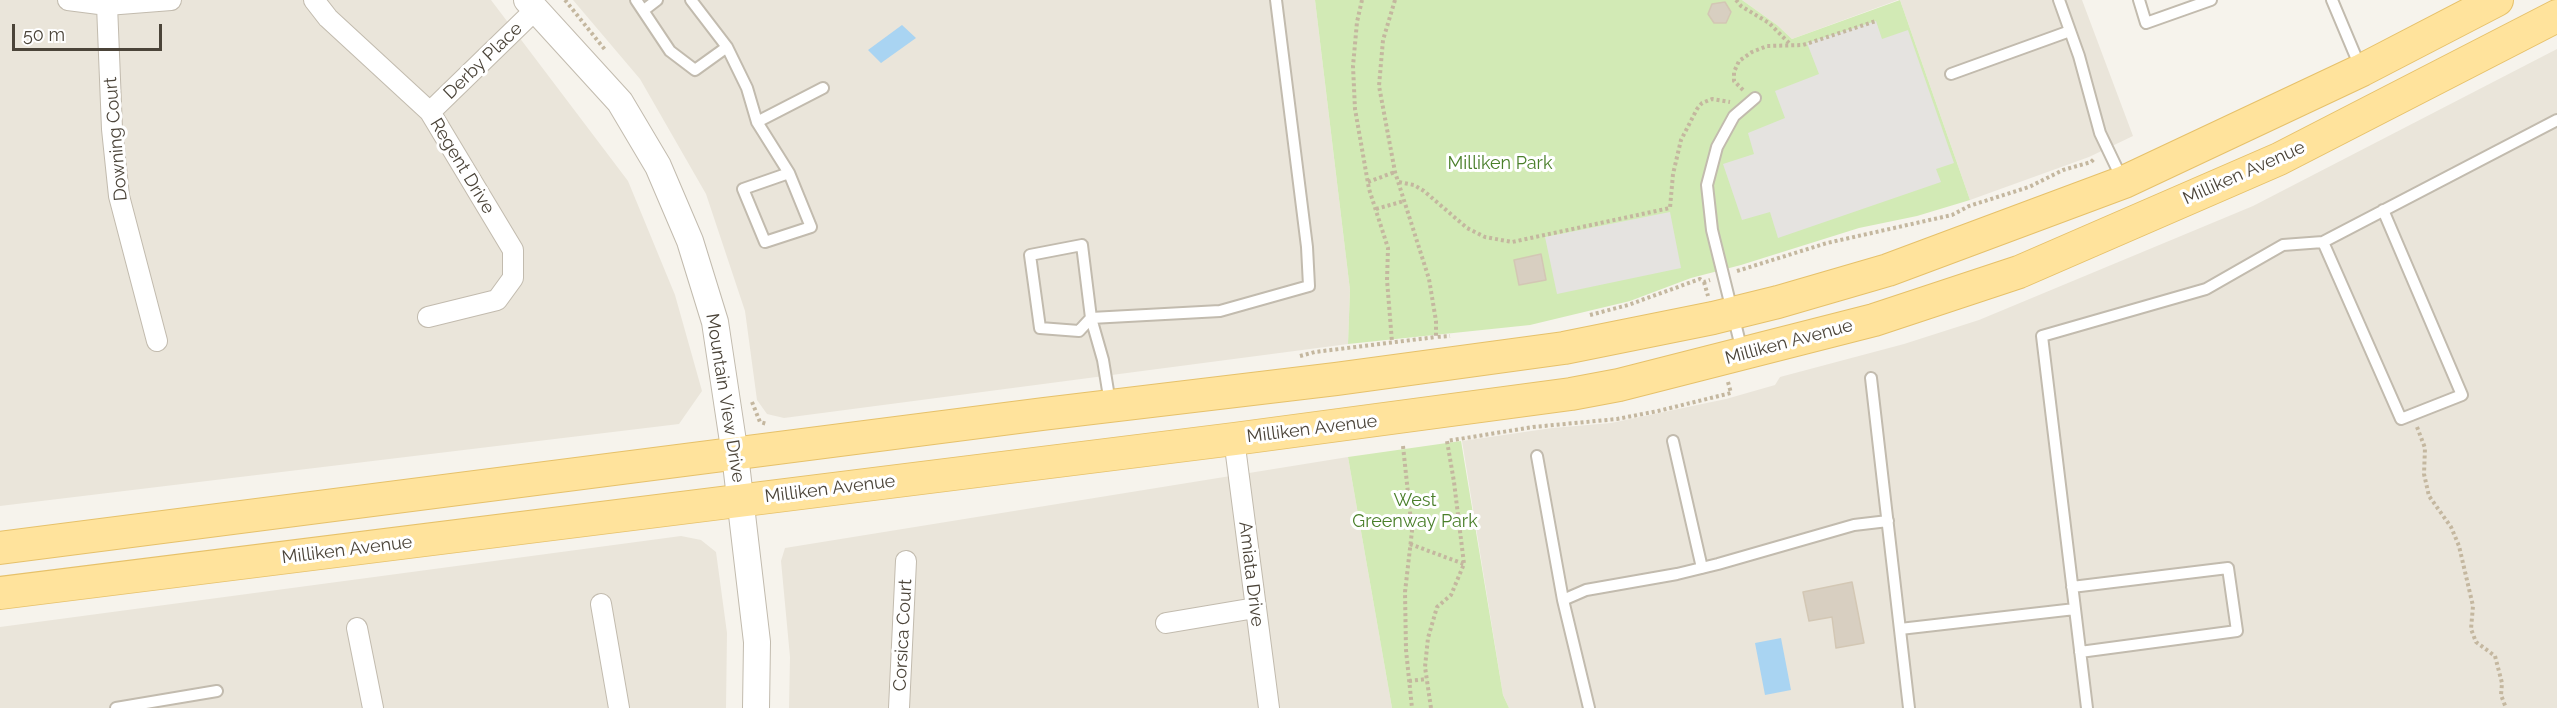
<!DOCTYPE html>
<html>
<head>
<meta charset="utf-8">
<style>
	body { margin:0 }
	#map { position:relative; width:2557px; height:708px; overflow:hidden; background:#f6f3ec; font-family:Raleway,sans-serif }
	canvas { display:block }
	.scale { position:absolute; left:12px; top:24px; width:150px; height:27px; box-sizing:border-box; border:3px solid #4b4439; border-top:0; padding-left:8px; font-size:18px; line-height:21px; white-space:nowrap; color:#4b4439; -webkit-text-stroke:4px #fff; paint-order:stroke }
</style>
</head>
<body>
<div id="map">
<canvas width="2557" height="708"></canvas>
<div class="scale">50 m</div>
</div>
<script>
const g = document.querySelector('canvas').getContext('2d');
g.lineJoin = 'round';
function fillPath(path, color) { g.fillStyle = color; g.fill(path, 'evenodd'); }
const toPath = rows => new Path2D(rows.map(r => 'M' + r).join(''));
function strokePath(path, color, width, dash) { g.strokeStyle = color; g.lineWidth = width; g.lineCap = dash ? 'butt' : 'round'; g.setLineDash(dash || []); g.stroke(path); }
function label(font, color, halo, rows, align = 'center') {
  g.font = font + ' Raleway,sans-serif'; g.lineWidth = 6; g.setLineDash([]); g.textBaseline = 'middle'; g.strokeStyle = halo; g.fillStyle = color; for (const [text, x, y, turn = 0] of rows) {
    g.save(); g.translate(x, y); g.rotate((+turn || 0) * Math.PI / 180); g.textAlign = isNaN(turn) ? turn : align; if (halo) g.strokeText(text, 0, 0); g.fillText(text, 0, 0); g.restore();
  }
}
const residential = toPath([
	[0,0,491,0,628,181,675,295,702,391,679,424,0,506],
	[573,0,1315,0,1350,290,1348,344,784,418,767,414,757,400,745,311,706,194,640,79],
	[1742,0,1898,0,1792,39,1777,25],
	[1900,0,2082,0,2133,136,2089,157,1970,200],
	[2557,49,2557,708,1509,708,1503,695,1462,441,1552,428,1611,423,1726,399,1775,385,1780,377,1904,344,1979,320,2253,206],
	[1348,457,1392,708,789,708,790,657,781,561,785,548],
	[681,536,701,540,716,552,727,633,726,708,0,708,0,627]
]);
const green = toPath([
	[1315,0,1742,0,1777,25,1792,39,1900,0,1970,200,1917,216,1859,228,1741,265,1691,278,1630,301,1530,325,1348,344,1350,290],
	[1461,441,1503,695,1509,708,1392,708,1348,457]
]);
const parking = toPath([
	[1876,21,1882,39,1908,30,1954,163,1936,169,1941,182,1778,238,1770,212,1742,220,1723,164,1754,154,1748,133,1785,118,1775,91,1819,74,1807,43],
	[1670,212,1681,268,1557,294,1545,237]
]);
const water = toPath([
	[902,25,916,38,881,63,868,50],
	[1781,638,1791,690,1765,695,1755,643]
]);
const building = toPath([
	[1725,2,1731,12,1726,23,1714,23,1708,14,1712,4,1725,2],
	[1541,254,1546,280,1519,285,1514,260,1541,254],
	[1852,582,1864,643,1836,648,1832,617,1809,621,1803,592,1852,582]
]);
const path = toPath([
	[565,0,606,51],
	[1362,0,1357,22,1353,66,1355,109,1369,189,1388,248,1387,280,1392,342],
	[1395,0,1383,40,1379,86,1395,172,1429,279,1436,321,1436,337,1450,336],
	[1736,0,1741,6,1769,23,1789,43],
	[1743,90,1734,81,1734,72,1739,61,1752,52,1767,46,1803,45,1876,21],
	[1368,182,1395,172],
	[1399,182,1414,185,1424,191,1467,228,1485,237,1512,242,1670,208,1673,174,1681,140,1697,109,1702,103,1712,99,1730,102],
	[1376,209,1404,201],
	[1737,271,1827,243,1952,215,1969,206,2029,187,2063,170,2091,162,2095,158],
	[1704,282,1708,296],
	[1590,315,1628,305,1700,279,1704,282,1710,280],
	[1300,356,1315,352,1436,337],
	[752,402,760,422,767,424],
	[2417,427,2425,448,2424,474,2429,496,2451,527,2459,546,2473,606,2471,629,2476,642,2495,656,2502,683,2501,695,2506,708],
	[1403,446,1412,531,1405,592,1406,650,1412,708],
	[1410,544,1464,564],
	[1409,681,1427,679],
	[1431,708,1425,667,1428,638,1437,607,1451,595,1464,564,1454,482,1447,441,1533,427,1617,419,1658,411,1731,393,1728,382]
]);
const service = toPath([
	[636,0,670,51,695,70,727,47],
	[691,0,727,47,747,88,757,122,789,173,811,227,765,242,743,189,789,173],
	[2059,0,2079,56,2100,133,2122,179],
	[2139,0,2146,23,2211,0],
	[2332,0,2361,69],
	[644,10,657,0],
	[1951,74,2070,31],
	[757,122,823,88],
	[2323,242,2401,419,2462,395,2383,210],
	[1742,351,1712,230,1707,185,1717,147,1734,116,1755,98],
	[1871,378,1909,708],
	[1110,403,1103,360,1091,318,1082,245,1030,255,1040,328,1079,331,1091,318,1220,311,1309,286,1307,247,1276,0],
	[1673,441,1702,568],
	[1537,456,1563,600,1589,708],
	[2072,587,2228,568,2237,631,2080,652],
	[1563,600,1586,590,1677,574,1718,564,1854,525,1888,521],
	[1900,629,2075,609],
	[116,708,217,691],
	[2087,708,2042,336,2206,289,2283,245,2323,242,2557,120]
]);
const minor = toPath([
	[68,0,107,5,171,0],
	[314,0,328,18,430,112,513,250,513,278,497,300,428,317],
	[107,5,112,129,119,196,157,341],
	[430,112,536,9],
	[1234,439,1269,708],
	[601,604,619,708],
	[1166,623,1255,608],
	[357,628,373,708],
	[899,708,906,561]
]);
const tertiary = toPath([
	[527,0,620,102,658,166,690,241,715,322,735,455,757,642,756,708]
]);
const primary = toPath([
	[0,548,1043,414,1336,379,1564,348,1713,318,1778,302,1888,270,2124,182,2362,70,2497,0],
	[0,593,1234,439,1571,394,1619,385,1874,320,2019,272,2279,159,2557,16]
]);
const streetNames = [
	["Derby Place",483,61,-44],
	["Downing Court",116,139,-95],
	["Regent Drive",462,166,59],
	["Milliken Avenue",2244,173,-24],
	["Milliken Avenue",1789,342,-15],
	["Mountain View Drive",725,398,81],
	["Milliken Avenue",1312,429,-7],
	["Milliken Avenue",830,489,-7],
	["Milliken Avenue",347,550,-7],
	["Amiata Drive",1251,574,83],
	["Corsica Court",903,635,-87]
];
const parkNames = [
	["Milliken Park",1500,164],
	["West",1415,501],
	["Greenway Park",1415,522]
];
fillPath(residential, '#eae5da');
fillPath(green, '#d2eab5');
fillPath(parking, '#e5e3e0');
fillPath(water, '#a9d4f2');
fillPath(building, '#d8cfc1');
strokePath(building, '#d3c7b4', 1.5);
strokePath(service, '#c2bbae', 14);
strokePath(minor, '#c2bbae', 22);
strokePath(tertiary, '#c2bbae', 28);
strokePath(primary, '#e6c16a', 34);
strokePath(path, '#c4b79f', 4, [3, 3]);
strokePath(service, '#fff', 10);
strokePath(minor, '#fff', 20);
strokePath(tertiary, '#fff', 26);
strokePath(primary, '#ffe39c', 32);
label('18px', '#4b4439', '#fff', streetNames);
label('18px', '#4a7f2a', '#fff', parkNames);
</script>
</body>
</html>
